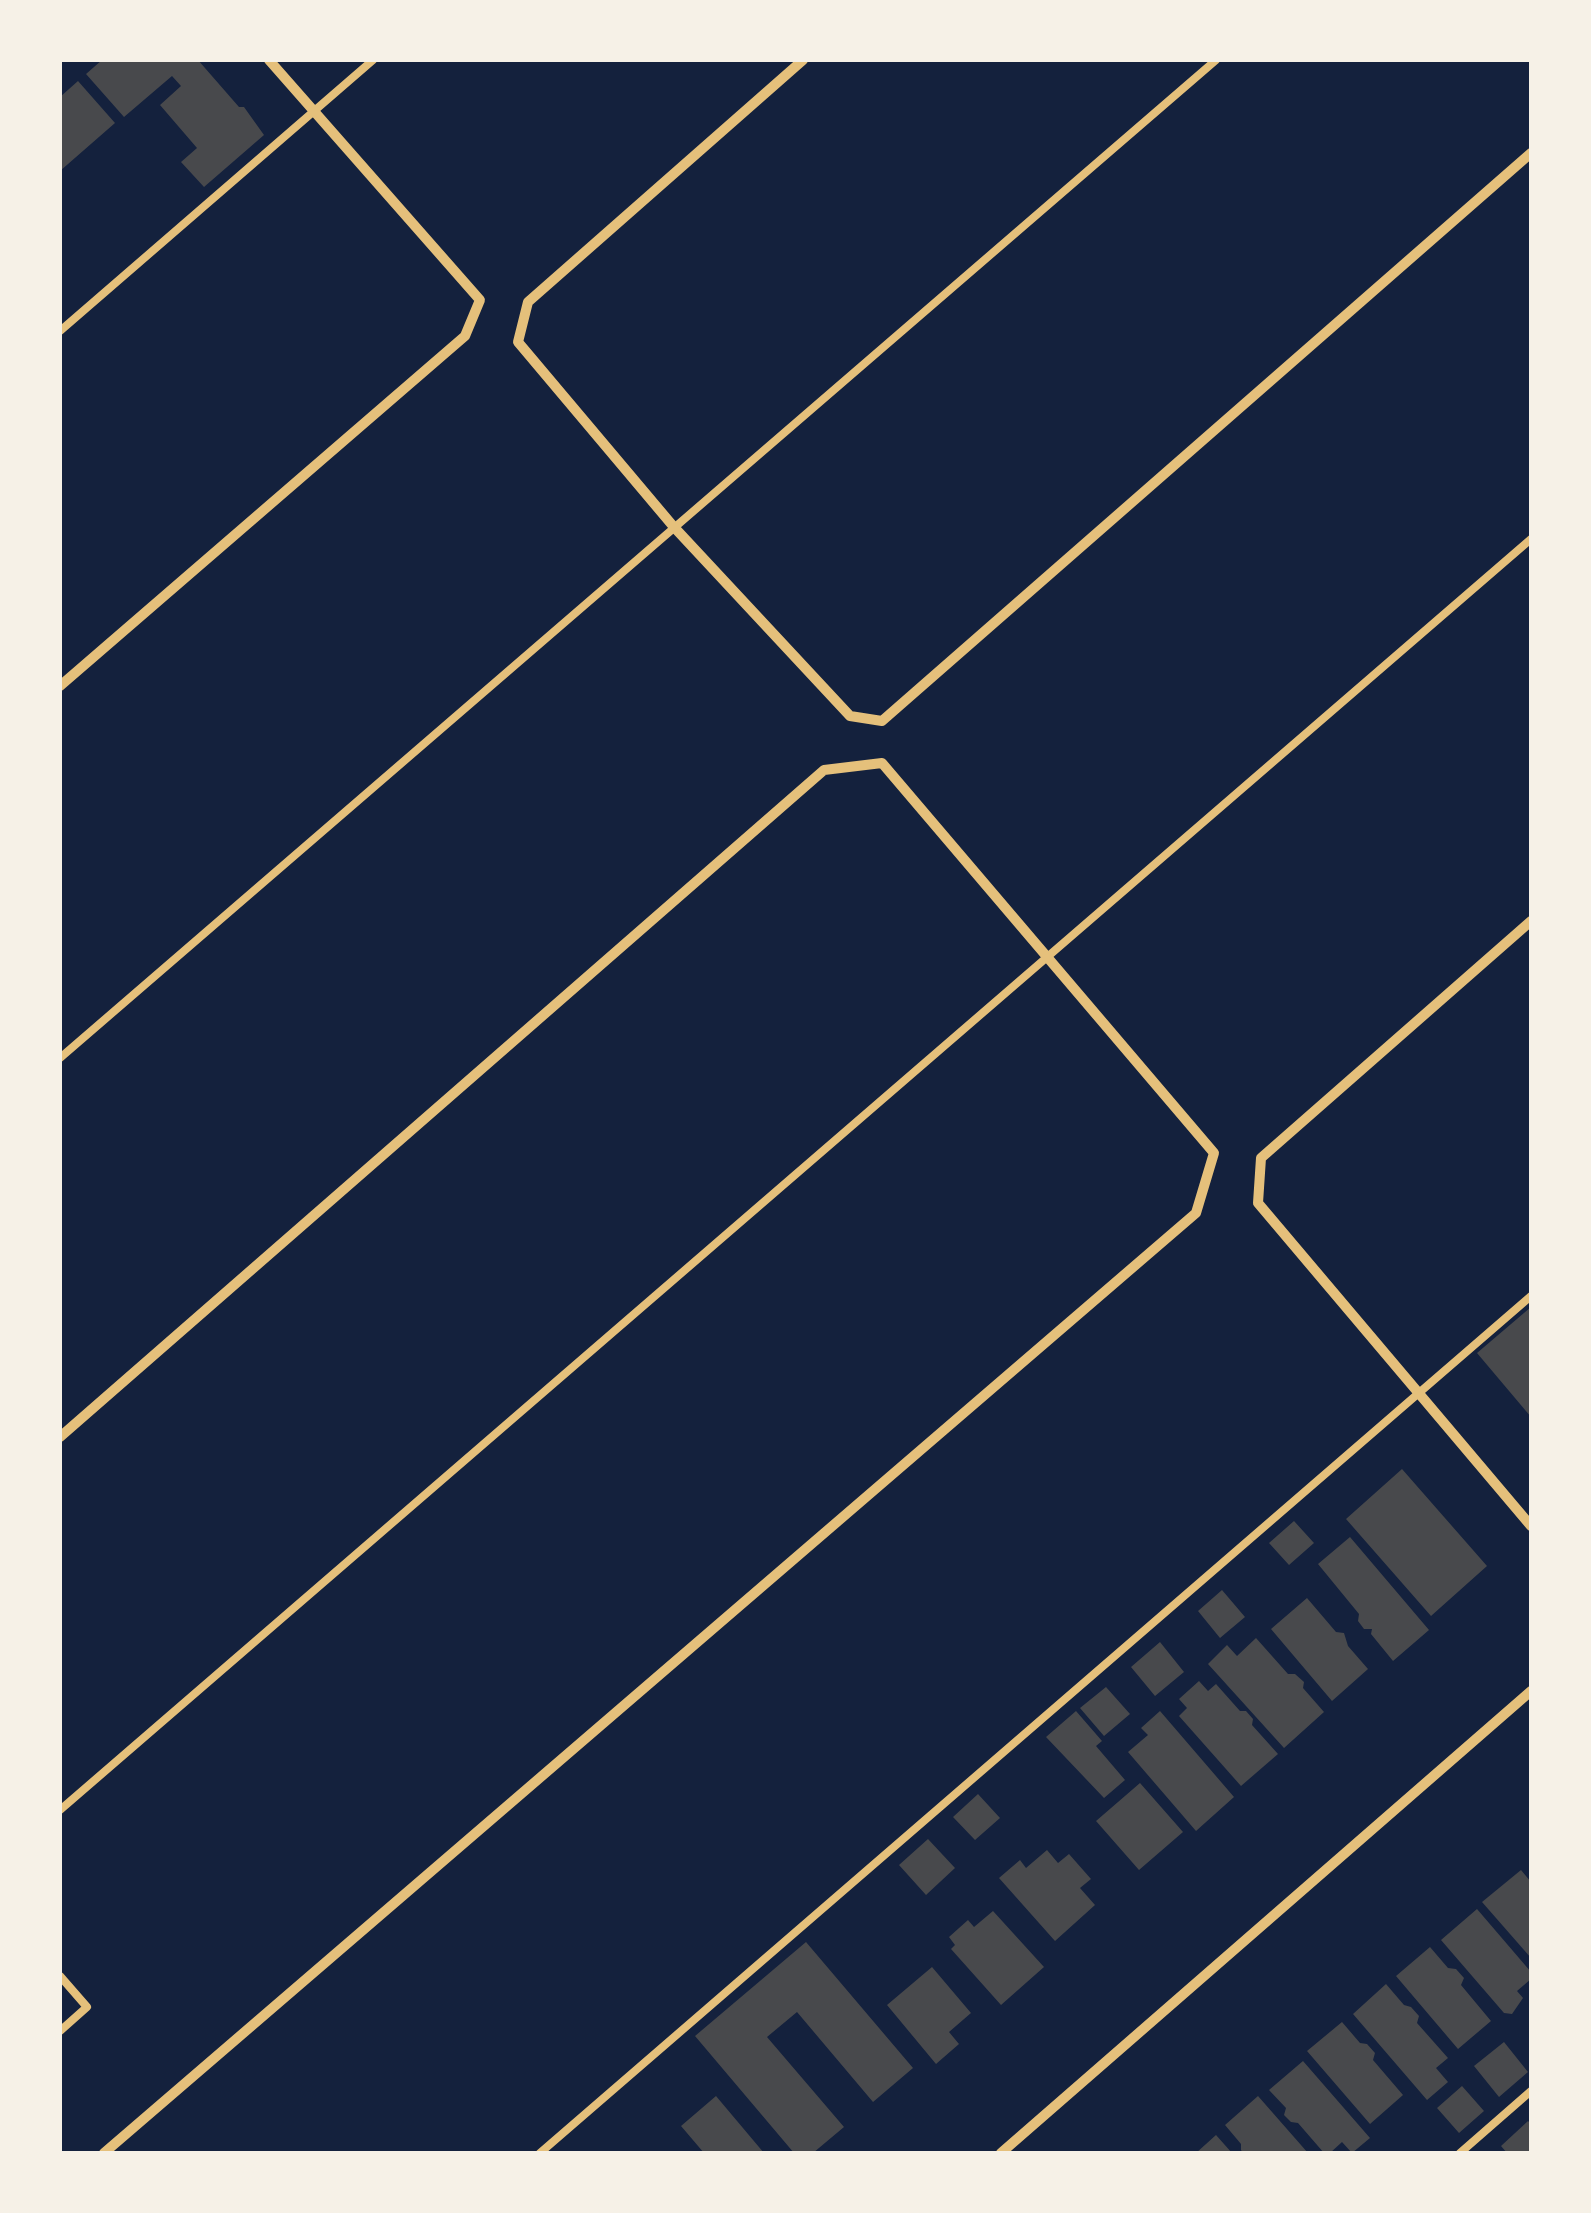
<!DOCTYPE html>
<html>
<head>
<meta charset="utf-8">
<style>
	body { margin:0 }
	#map { position:relative; width:1591px; height:2213px; overflow:hidden; background:#14213d; font-family:"IBM Plex Sans",sans-serif }
	canvas { display:block }
	.frame { position:absolute; inset:0; border:62px solid #f6f1e7; pointer-events:none }
</style>
</head>
<body>
<div id="map">
<canvas width="1591" height="2213"></canvas>
<div class="frame"></div>
</div>
<script>
const g = document.querySelector('canvas').getContext('2d');
g.lineJoin = 'round';
function fillPath(path, color) { g.fillStyle = color; g.fill(path, 'evenodd'); }
const toPath = rows => new Path2D(rows.map(r => 'M' + r).join(''));
function strokePath(path, color, width, dash) { g.strokeStyle = color; g.lineWidth = width; g.lineCap = dash ? 'butt' : 'round'; g.setLineDash(dash || []); g.stroke(path); }
const building = toPath([
	[102,60,198,60,239,107,244,107,264,135,204,187,181,162,197,148,160,105,181,86,172,76,124,117,86,74],
	[78,81,115,123,60,171,60,97],
	[1531,1307,1531,1417,1477,1353],
	[1402,1469,1487,1566,1431,1616,1346,1519],
	[1294,1521,1314,1543,1289,1565,1269,1543],
	[1350,1537,1429,1630,1393,1661,1371,1634,1372,1629,1364,1629,1358,1621,1359,1614,1318,1564],
	[1222,1590,1245,1617,1220,1638,1198,1611],
	[1307,1598,1336,1632,1344,1633,1348,1646,1368,1669,1332,1701,1271,1629],
	[1256,1638,1288,1674,1295,1674,1304,1682,1303,1688,1324,1712,1284,1748,1208,1664,1227,1645,1237,1656],
	[1160,1642,1184,1672,1155,1696,1131,1667],
	[1199,1681,1208,1691,1216,1684,1240,1711,1246,1711,1253,1719,1252,1725,1278,1754,1241,1786,1179,1716,1187,1708,1179,1699],
	[1106,1687,1130,1714,1104,1736,1080,1708],
	[1076,1711,1102,1741,1096,1746,1125,1780,1104,1798,1046,1737],
	[1160,1711,1234,1797,1196,1831,1128,1752,1148,1735,1141,1728],
	[1140,1783,1183,1832,1139,1870,1096,1821],
	[978,1794,1000,1818,975,1840,953,1817],
	[928,1839,955,1868,926,1895,899,1865],
	[1047,1850,1058,1863,1069,1854,1091,1879,1080,1888,1095,1905,1055,1941,999,1878,1020,1860,1026,1868],
	[1521,1870,1531,1882,1531,1958,1482,1902],
	[1477,1909,1531,1972,1531,1979,1517,1991,1523,1998,1512,2014,1504,2013,1441,1940],
	[993,1911,1044,1967,1001,2005,951,1949,955,1945,949,1937,968,1920,974,1927],
	[806,1942,913,2068,873,2102,797,2012,767,2037,844,2127,813,2153,794,2153,695,2036],
	[1430,1947,1448,1968,1456,1969,1464,1978,1461,1985,1491,2021,1458,2049,1396,1976],
	[932,1967,971,2013,949,2032,959,2044,936,2064,887,2005],
	[1386,1984,1404,2005,1411,2007,1419,2016,1417,2023,1448,2058,1436,2068,1448,2082,1427,2100,1353,2014],
	[1342,2022,1360,2043,1367,2044,1375,2053,1373,2060,1403,2095,1370,2124,1307,2051],
	[1504,2042,1528,2072,1499,2097,1474,2066],
	[1303,2061,1370,2138,1352,2153,1342,2142,1330,2153,1324,2153,1298,2123,1291,2122,1284,2115,1286,2108,1269,2090],
	[1462,2086,1484,2111,1459,2133,1437,2108],
	[716,2096,764,2153,704,2153,681,2126],
	[1258,2096,1308,2153,1243,2153,1241,2150,1241,2144,1225,2125],
	[1528,2121,1531,2124,1531,2153,1507,2153,1501,2146],
	[1216,2135,1232,2153,1196,2153]
]);
const service = toPath([
	[60,331,373,60],
	[60,1058,1216,60],
	[60,1810,1531,539],
	[60,1976,87,2007,60,2031],
	[540,2153,1531,1296],
	[1460,2153,1531,2091]
]);
const minor = toPath([
	[803,60,528,302,518,342,673,526,850,716,882,721,1531,153],
	[60,686,465,336,480,300,269,60],
	[1531,921,1261,1158,1258,1203,1531,1526],
	[60,1437,824,770,882,763,1214,1153,1196,1213,104,2153],
	[1001,2153,1531,1691]
]);
fillPath(building, '#48494c');
strokePath(service, '#e5c07b', 8);
strokePath(minor, '#e5c07b', 10);
</script>
</body>
</html>
